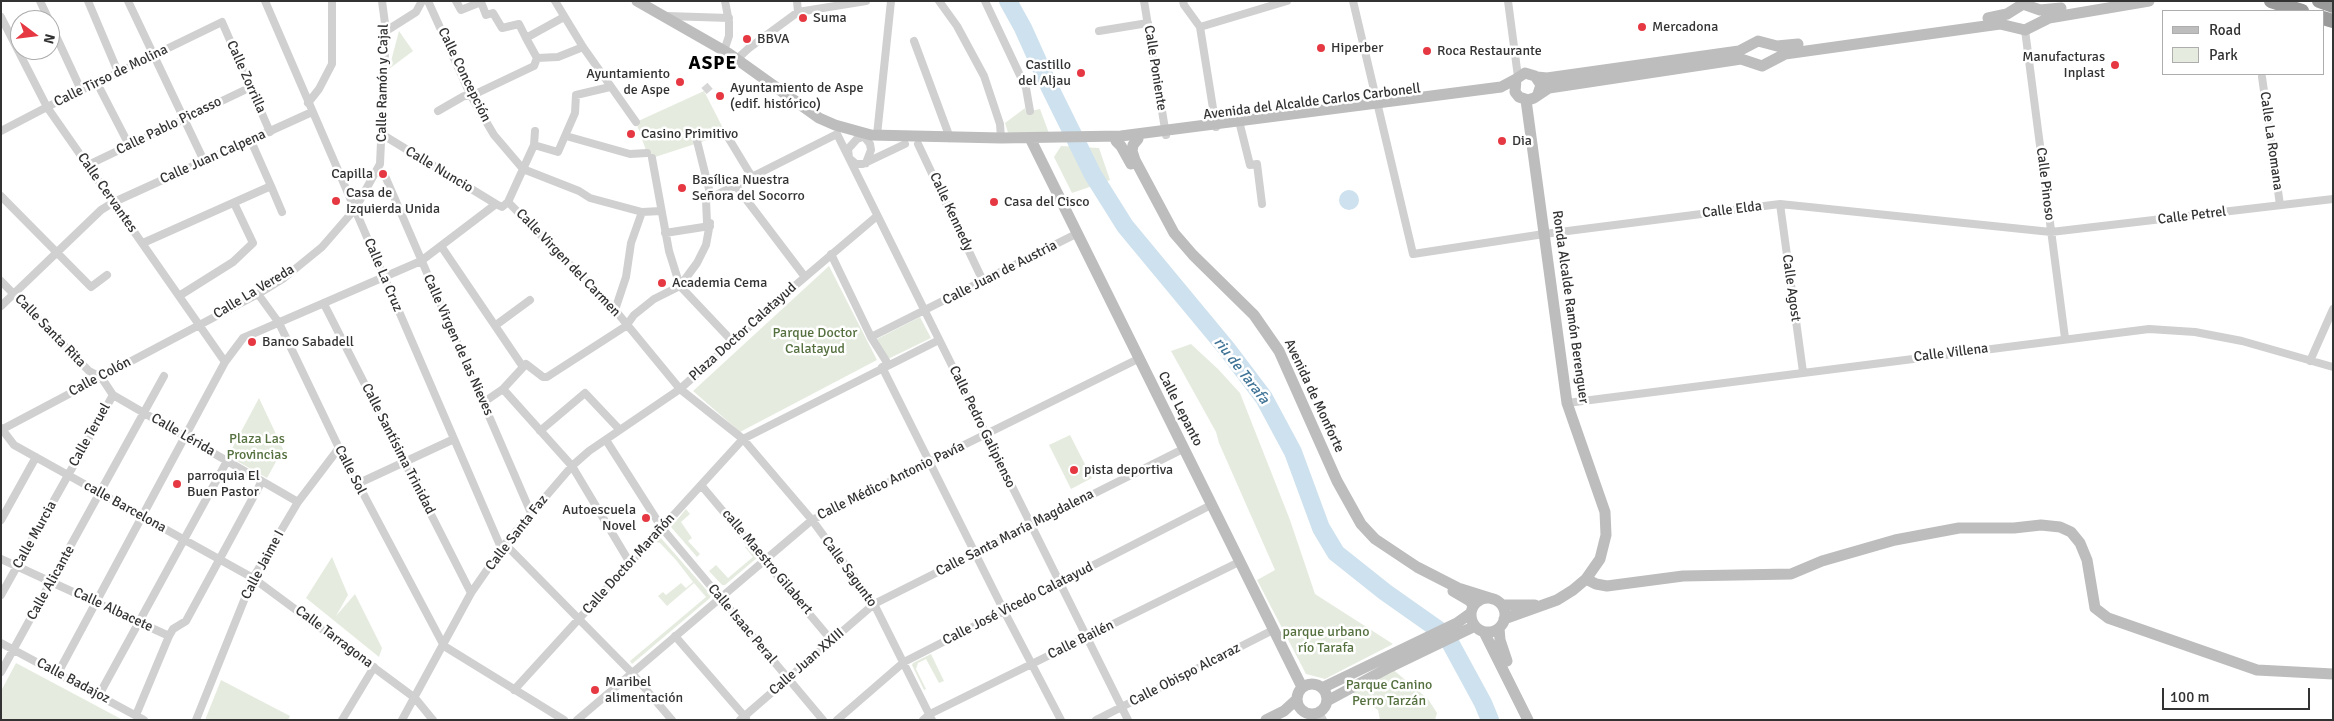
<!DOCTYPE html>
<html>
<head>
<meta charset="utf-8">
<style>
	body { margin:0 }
	#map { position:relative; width:2334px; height:721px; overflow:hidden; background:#fff; font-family:Signika,sans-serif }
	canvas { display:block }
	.frame { position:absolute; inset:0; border:2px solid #333; pointer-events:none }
	.legend { position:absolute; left:2162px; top:10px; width:162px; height:65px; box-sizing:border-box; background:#fff; border:1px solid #adadad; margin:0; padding:6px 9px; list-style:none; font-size:15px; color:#333 }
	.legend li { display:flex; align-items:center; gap:10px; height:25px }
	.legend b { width:25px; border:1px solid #adadad }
	.north { position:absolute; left:10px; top:10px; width:50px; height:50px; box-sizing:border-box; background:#fff; border:1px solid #adadad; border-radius:50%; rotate:105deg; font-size:14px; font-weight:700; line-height:20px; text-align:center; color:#333 }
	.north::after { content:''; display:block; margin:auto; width:18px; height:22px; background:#e63842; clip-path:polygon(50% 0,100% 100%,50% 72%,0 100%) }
	.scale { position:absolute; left:2162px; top:688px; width:148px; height:22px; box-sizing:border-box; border:2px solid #333; border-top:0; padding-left:6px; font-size:15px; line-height:18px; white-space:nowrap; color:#333; -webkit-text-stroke:4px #fff; paint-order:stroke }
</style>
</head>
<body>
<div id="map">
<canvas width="2334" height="721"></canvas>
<div class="frame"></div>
<ul class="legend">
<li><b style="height:6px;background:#bdbdbd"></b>Road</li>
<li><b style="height:14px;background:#e5ecdf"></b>Park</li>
</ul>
<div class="north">N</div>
<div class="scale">100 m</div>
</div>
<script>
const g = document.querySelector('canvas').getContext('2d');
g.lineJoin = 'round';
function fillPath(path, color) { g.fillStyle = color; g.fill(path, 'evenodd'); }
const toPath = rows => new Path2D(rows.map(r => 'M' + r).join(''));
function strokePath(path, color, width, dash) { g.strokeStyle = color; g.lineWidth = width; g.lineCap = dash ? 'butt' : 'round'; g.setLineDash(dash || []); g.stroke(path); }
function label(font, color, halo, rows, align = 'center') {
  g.font = font + ' Signika,sans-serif'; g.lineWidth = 5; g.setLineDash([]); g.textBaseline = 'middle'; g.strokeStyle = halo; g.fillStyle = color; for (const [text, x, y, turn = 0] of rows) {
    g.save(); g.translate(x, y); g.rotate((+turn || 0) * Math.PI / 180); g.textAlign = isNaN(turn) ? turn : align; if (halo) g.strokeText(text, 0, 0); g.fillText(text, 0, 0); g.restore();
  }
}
const green = toPath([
	[399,31,413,51,389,69,391,61],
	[704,91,726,134,649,159,636,122],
	[1025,108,1026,112,1040,109,1050,136,1009,136,1005,123],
	[1061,146,1099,148,1110,180,1072,193,1054,157],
	[829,266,877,360,740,432,693,391],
	[920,317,931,338,886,360,875,340],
	[1191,344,1218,369,1240,393,1290,520,1315,594,1393,644,1325,679,1306,674,1257,580,1275,570,1219,443,1216,432,1171,351],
	[259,398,283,449,267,478,228,456],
	[1070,435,1092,478,1071,489,1049,445],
	[686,509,690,514,681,522,692,538,688,541,700,554,697,557,671,527],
	[661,538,711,595,710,598,632,664,630,661,706,597,694,583,667,606,658,596,663,592,666,595,681,583,686,588,693,582,676,560,660,543,656,542],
	[747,545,758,557,725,585,722,585,709,571,716,565,728,578,753,557,745,547],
	[332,557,348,595,336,616,355,594,382,648,379,657,306,598],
	[931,654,944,681,939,683,926,659,918,663,916,669,926,689,924,690,912,665,913,663],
	[16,663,108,712,123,720,1,720,1,691],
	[1390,667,1428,699,1437,713,1435,720,1380,720,1378,710,1347,689],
	[221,680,290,716,288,720,205,720]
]);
const water = toPath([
	'1339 200a10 10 0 1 1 20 0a10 10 0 1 1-20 0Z'
]);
const river = toPath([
	[1008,1,1023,28,1050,88,1093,175,1125,226,1227,349,1264,398,1293,452,1321,528,1336,553,1385,592,1446,635,1483,703,1490,720]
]);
const streetTunnel = toPath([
	[704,91,711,85]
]);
const street = toPath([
	[40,1,49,20],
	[88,1,118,72],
	[128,1,204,161],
	[265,1,502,550],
	[428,1,471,96,494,135,523,169,579,191,590,198,642,212,661,211],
	[456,1,461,10,481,2,486,15,493,13,502,28,519,24,526,38,564,17],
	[555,1,583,47,636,122],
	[797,1,798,12],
	[939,1,957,26,984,76,1000,124,1001,138],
	[985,1,1026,88,1030,111],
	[1144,1,1166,135],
	[1183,1,1184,5,1200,27,1216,127],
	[1353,1,1413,254,1544,234,1780,204,2051,232,2333,199],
	[1508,1,1518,77],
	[667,16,729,18],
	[1,17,47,107,225,362],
	[50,23,81,90],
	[1200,27,1287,1],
	[2025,30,2065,338],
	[386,31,416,12,422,1],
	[1099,31,1148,23],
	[914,41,950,138],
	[724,51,729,36,729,22,725,1],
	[537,58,558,57,583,47],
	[737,59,749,48,798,12,866,1],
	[2262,77,2280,205],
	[97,83,129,145],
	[308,103,319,89,332,64,332,1],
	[438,111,464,96,471,96,534,66,537,58,526,38],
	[1239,121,1250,165,1257,164,1262,204],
	[1,131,47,107,222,22,270,132],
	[726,134,752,177],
	[862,134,870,144,871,150,866,163],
	[383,135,496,204],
	[868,135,857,139,848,149,849,158,856,164,863,164,905,144],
	[877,135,891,1],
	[566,136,630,154,647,153],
	[697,141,711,197],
	[918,144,983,281],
	[534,145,558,152,575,113,576,95,610,87],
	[652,158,669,251,680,286,733,342],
	[88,165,251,87],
	[385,176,531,513],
	[271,186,282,212],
	[736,186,805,277],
	[1,196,91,287,107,275],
	[1780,204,1803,372],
	[877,216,791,289,680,389,743,439,939,340],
	[665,233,710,226],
	[143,243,271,186,251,141],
	[441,246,523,367],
	[831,254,871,337,888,364],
	[1,281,89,371,101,377,113,395,298,502],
	[258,294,279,323,339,448,444,646,564,720],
	[179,296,233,262,253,243,234,203],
	[324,304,471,593],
	[1,306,101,210,114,202,312,112],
	[615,310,626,277,631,243,642,212],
	[496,325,530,300],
	[871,337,1076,234],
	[2310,361,2333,309],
	[882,367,1004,611,1061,720],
	[503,389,572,466,630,563],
	[484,402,503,389,526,364,543,377,547,377,626,326,634,315,654,299,680,286,697,263,706,245,710,223,707,223,706,200,837,134,1128,720],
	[1567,403,2149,329,2195,332,2242,341,2333,367],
	[1,428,14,445,253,578,415,698,433,720],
	[1,430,258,294,284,278,322,247,355,209,380,164,386,31,382,1],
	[540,431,585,393,619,429],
	[606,440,662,528,823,720],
	[357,484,454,439],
	[701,485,832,641],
	[1,520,36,457],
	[505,544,632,673,672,720],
	[1,559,169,636],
	[1,595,113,395],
	[675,636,746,718],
	[1,643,144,720],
	[1,672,164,376],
	[58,673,225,362,243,338,421,261,496,204,502,207,508,202,534,145,535,131],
	[514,690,743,439,812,520,874,604,932,720],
	[99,695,227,461],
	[1319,713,1323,720],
	[136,715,169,636,173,629,186,621,262,481],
	[196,720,253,578,298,502,339,448],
	[342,720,374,667],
	[402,720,471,593,505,544,572,466,589,451,680,389,615,310,508,202],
	[577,720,812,520,1138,359],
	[740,720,874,604,1183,449],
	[837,720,904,662,1211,505],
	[923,720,930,714,1239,562],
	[1096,720,1273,630]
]);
const secondary = toPath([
	[637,1,728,53,819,118,835,125,871,135,1001,138,1121,136,1501,87,1516,79],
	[1988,18,2007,14,2023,4,2040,10,2061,8],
	[1537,77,1547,78,1739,51,1758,41,1777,46,1798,44],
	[1538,94,1541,85,1535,76,1525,73,1516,79,1515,92,1519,97,1528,100,1534,98,1549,88,1741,59,1762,66,1785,54,2000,24,2025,30,2049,18,2149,1],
	[1030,138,1302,687],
	[1138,139,1133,145,1132,151,1135,160,1174,233,1193,255,1254,315,1279,351,1337,481,1361,524,1375,539,1417,567,1458,588,1493,599],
	[1116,141,1121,146,1131,164],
	[1586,579,1596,584,1607,586,1683,576,1791,574,1822,561,1895,540,1959,528,2014,528,2041,525,2060,527,2071,532,2080,543,2087,560,2095,608,2108,618,2257,670,2333,674],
	[1453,591,1470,601,1473,606],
	'1471 615a17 17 0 1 1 34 0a17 17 0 1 1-34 0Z',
	[1502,605,1535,605],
	[1504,619,1557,600,1573,590,1586,579,1600,559,1606,535,1605,512,1567,403,1526,100],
	[1499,628,1500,640,1507,661],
	[1484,632,1528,720],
	'1297 699a15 15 0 1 1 30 0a15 15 0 1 1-30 0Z',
	[1322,688,1457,623,1471,613],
	[1327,701,1390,667,1475,626],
	[1266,720,1284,711,1296,700]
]);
const highway = toPath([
	[2271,1,2302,11],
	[2319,1,2333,6],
	[2323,18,2333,21]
]);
const markers = [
	[803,18,5,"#e63842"],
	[1642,27,5,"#e63842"],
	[747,39,5,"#e63842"],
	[1321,48,5,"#e63842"],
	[1427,51,5,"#e63842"],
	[2115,65,5,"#e63842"],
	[1081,73,5,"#e63842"],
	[680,82,5,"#e63842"],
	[720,96,5,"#e63842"],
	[631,134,5,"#e63842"],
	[1502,141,5,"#e63842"],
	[383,174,5,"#e63842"],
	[682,188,5,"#e63842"],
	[336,201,5,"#e63842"],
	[994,202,5,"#e63842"],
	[662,283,5,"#e63842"],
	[252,342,5,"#e63842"],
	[1074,470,5,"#e63842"],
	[177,484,5,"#e63842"],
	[646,518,5,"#e63842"],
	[595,690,5,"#e63842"]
];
const poiNames = [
	["Suma",813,18],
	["Mercadona",1652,27],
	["BBVA",757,39],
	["Hiperber",1331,48],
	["Roca Restaurante",1437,51],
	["Manufacturas",2105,57,"right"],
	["Inplast",2105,73,"right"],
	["Castillo",1071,65,"right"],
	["del Aljau",1071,81,"right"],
	["Ayuntamiento",670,74,"right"],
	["de Aspe",670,90,"right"],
	["Ayuntamiento de Aspe",730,88],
	["(edif. histórico)",730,104],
	["Casino Primitivo",641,134],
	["Dia",1512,141],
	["Capilla",373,174,"right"],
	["Basílica Nuestra",692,180],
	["Señora del Socorro",692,196],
	["Casa de",346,193],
	["Izquierda Unida",346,209],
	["Casa del Cisco",1004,202],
	["Academia Cema",672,283],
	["Banco Sabadell",262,342],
	["pista deportiva",1084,470],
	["parroquia El",187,476],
	["Buen Pastor",187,492],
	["Autoescuela",636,510,"right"],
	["Novel",636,526,"right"],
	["Maribel",605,682],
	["alimentación",605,698]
];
const streetNames = [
	["Calle Poniente",1155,68,81],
	["Calle Concepción",464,75,64],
	["Calle Tirso de Molina",111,76,-26],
	["Calle Zorrilla",246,77,66],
	["Calle Ramón y Cajal",383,83,-89],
	["Avenida del Alcalde Carlos Carbonell",1312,102,-7],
	["Calle Pablo Picasso",169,126,-26],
	["Calle La Romana",2271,141,82],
	["Calle Juan Calpena",213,157,-24],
	["Calle Nuncio",439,170,31],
	["Calle Pinoso",2045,184,83],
	["Calle Cervantes",107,193,55],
	["Calle Elda",1732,210,-7],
	["Calle Kennedy",951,212,65],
	["Calle Petrel",2192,216,-7],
	["Calle Virgen del Carmen",568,263,46],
	["Calle Juan de Austria",1000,273,-27],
	["Calle La Cruz",383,275,67],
	["Calle Agost",1791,288,82],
	["Calle La Vereda",254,292,-31],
	["Ronda Alcalde Ramón Berenguer",1570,307,82],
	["Calle Santa Rita",50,331,46],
	["Plaza Doctor Calatayud",743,332,-42],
	["Calle Virgen de las Nieves",458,345,66],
	["Calle Villena",1951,353,-7],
	["Calle Colón",100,377,-28],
	["Avenida de Monforte",1314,396,65],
	["Calle Lepanto",1180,409,63],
	["Calle Pedro Galipienso",982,427,64],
	["Calle Teruel",90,435,-61],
	["Calle Lérida",183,435,30],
	["Calle Santísima Trinidad",398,449,63],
	["Calle Sol",350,470,63],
	["Calle Médico Antonio Pavía",891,481,-26],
	["calle Barcelona",125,507,29],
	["Calle Santa Faz",517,533,-52],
	["Calle Santa María Magdalena",1015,533,-27],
	["Calle Murcia",35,535,-61],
	["calle Maestro Gilabert",767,562,50],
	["Calle Doctor Marañón",629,564,-48],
	["Calle Jaime I",263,565,-62],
	["Calle Sagunto",849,572,54],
	["Calle Alicante",51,583,-61],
	["Calle José Vicedo Calatayud",1018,604,-27],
	["Calle Albacete",113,610,25],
	["Calle Isaac Peral",742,624,50],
	["Calle Tarragona",334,637,37],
	["Calle Bailén",1081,640,-26],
	["Calle Juan XXIII",807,662,-41],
	["Calle Obispo Alcaraz",1185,675,-27],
	["Calle Badajoz",73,681,28]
];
const parkNames = [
	["Parque Doctor",815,333],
	["Calatayud",815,349],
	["Plaza Las",257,439],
	["Provincias",257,455],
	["parque urbano",1326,632],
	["río Tarafa",1326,648],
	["Parque Canino",1389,685],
	["Perro Tarzán",1389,701]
];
const waterNames = [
	["riu de Tarafa",1241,371,52]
];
const districtNames = [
	["ASPE",713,64]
];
fillPath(green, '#e5ecdf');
fillPath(water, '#cee1ee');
strokePath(river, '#cee1ee', 18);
strokePath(streetTunnel, '#d6d6d6', 8, [8, 4]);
strokePath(street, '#d0d0d0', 8);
strokePath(secondary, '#bdbdbd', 11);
strokePath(highway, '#9a9a9a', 14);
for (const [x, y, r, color] of markers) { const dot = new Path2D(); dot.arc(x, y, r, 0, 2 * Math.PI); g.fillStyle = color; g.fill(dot); strokePath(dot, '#fff', 2); }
label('14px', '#333', '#fff', poiNames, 'left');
label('14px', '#333', '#fff', streetNames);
label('14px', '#55703f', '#fff', parkNames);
label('italic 15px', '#3f7396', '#fff', waterNames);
g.letterSpacing = '1px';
label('bold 19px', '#000', '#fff', districtNames);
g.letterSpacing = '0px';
</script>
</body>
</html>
